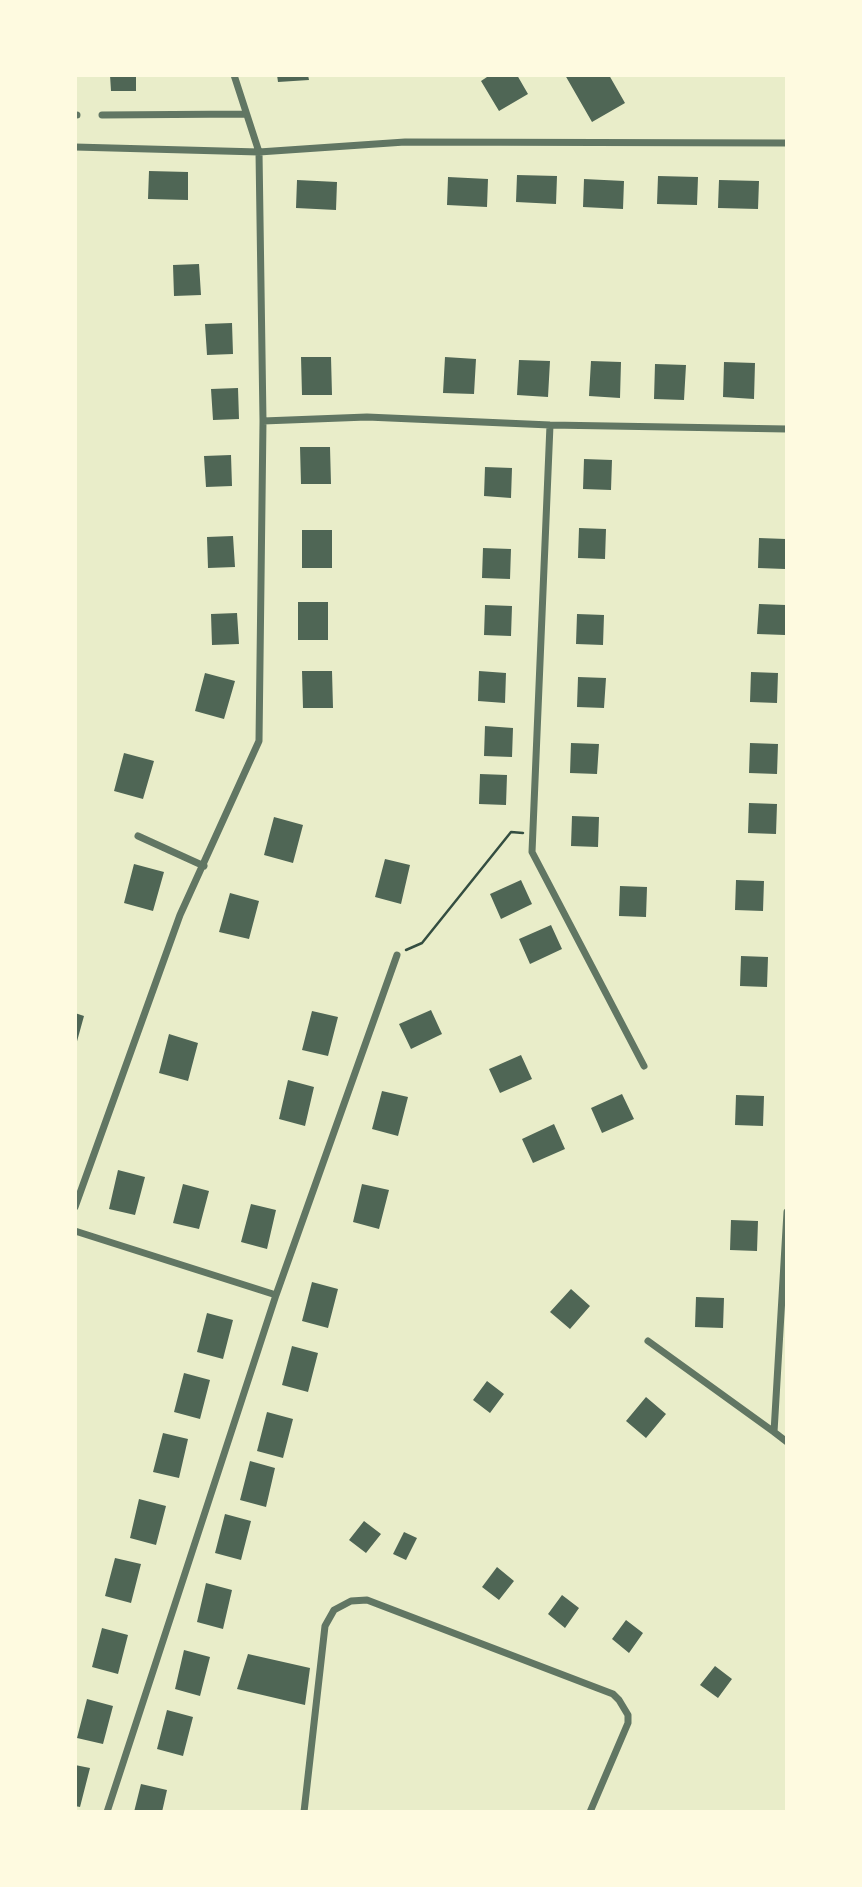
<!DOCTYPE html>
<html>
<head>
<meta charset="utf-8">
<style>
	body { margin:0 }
	#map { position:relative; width:862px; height:1887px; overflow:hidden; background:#e9edc9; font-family:"Roboto Condensed",sans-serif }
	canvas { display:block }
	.frame { position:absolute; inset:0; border:77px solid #fefae0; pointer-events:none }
</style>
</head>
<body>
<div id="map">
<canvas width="862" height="1887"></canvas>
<div class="frame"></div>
</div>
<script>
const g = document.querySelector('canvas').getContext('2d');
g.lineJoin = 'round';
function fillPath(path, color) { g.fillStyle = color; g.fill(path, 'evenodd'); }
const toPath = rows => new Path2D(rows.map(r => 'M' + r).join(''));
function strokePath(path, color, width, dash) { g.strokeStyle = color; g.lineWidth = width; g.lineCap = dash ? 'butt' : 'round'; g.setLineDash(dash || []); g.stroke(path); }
const building = toPath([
	[110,75,136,75,136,91,111,91],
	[277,75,308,75,309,80,278,82],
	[490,75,517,75,528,94,499,111,481,81],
	[565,75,609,75,625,103,592,122],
	[149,171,188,172,188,200,148,199],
	[517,175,557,176,556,204,516,202],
	[658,176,698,177,697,205,657,204],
	[448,177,488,179,487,207,447,205],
	[584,179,624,181,623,209,583,207],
	[297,180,337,182,336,210,296,208],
	[719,180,759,181,758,209,718,208],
	[199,264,201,295,174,296,173,265],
	[232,323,233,354,207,355,205,324],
	[301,357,331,357,332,395,302,395],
	[445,357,476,359,474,394,443,393],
	[519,360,550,361,548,397,517,395],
	[591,361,621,362,620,398,589,396],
	[724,362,755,363,754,399,723,397],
	[655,364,686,365,684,400,654,399],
	[238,388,239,419,213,420,211,389],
	[300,447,330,447,331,484,301,484],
	[231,455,232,486,206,487,204,456],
	[584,459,612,460,611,490,583,489],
	[485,467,512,468,511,498,484,496],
	[579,528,606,529,605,559,578,558],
	[302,530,332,530,332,568,302,568],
	[233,536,235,567,208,568,207,537],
	[759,538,786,539,785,569,758,568],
	[483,548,511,549,510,579,482,578],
	[298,602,328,602,328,640,298,640],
	[759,604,786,605,785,635,757,634],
	[485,605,512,606,511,636,484,635],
	[237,613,239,644,212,645,211,614],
	[577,614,604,615,603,645,576,644],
	[302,671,332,671,333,708,303,708],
	[479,671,506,673,505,703,478,701],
	[751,672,778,673,777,703,750,702],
	[205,673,235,681,224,719,195,711],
	[578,677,606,678,604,708,577,707],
	[485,726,513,728,512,757,484,756],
	[571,743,599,744,597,774,570,773],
	[750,743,778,744,777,774,749,773],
	[124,753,154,761,143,799,114,791],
	[480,774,507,775,506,805,479,804],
	[749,803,777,804,776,834,748,833],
	[572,816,599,817,598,847,571,846],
	[274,817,303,825,293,863,264,855],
	[385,859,410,865,401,904,375,897],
	[134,864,164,872,153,911,124,903],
	[521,880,532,904,501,919,490,894],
	[736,880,764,881,763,911,735,910],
	[620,886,647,887,646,917,619,916],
	[230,893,259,901,249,939,219,932],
	[551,925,562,949,530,964,519,939],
	[741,956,768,957,767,987,740,986],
	[431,1010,442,1034,411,1049,399,1024],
	[312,1011,338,1017,328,1056,302,1050],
	[75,1013,84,1016,76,1045,75,1045],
	[169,1034,198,1043,188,1081,159,1073],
	[521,1055,532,1079,500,1093,489,1069],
	[288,1080,314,1087,305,1126,279,1119],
	[382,1091,408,1097,398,1136,372,1129],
	[622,1094,634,1119,602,1133,591,1108],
	[736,1095,764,1096,763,1126,735,1125],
	[554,1124,565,1149,533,1163,522,1139],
	[118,1170,145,1177,135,1215,109,1209],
	[183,1184,209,1191,199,1229,173,1223],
	[362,1184,389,1190,379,1229,353,1222],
	[251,1204,276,1210,267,1249,241,1242],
	[731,1220,758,1221,757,1251,730,1250],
	[312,1282,338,1289,328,1328,302,1321],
	[571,1289,590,1306,570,1329,550,1312],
	[696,1297,724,1298,723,1328,695,1327],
	[207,1313,233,1320,223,1359,197,1352],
	[292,1346,318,1353,308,1392,282,1385],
	[184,1373,210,1380,200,1419,174,1412],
	[487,1381,504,1394,490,1413,473,1400],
	[646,1397,666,1414,646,1438,626,1421],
	[267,1412,293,1419,283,1458,257,1451],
	[163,1433,188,1439,179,1478,153,1472],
	[250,1461,275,1468,266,1507,240,1500],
	[139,1499,166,1506,156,1545,130,1538],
	[225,1514,251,1521,241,1560,215,1553],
	[364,1521,381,1534,366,1553,349,1540],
	[404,1532,417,1538,406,1560,393,1554],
	[115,1558,141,1564,131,1603,105,1596],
	[497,1567,514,1581,499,1600,482,1587],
	[206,1583,232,1590,223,1629,197,1622],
	[562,1595,579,1608,565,1628,548,1614],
	[626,1620,643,1633,629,1653,612,1639],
	[102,1628,128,1635,118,1674,92,1667],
	[184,1650,210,1657,200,1696,175,1689],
	[248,1654,310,1668,305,1705,237,1689],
	[715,1666,732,1679,718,1698,700,1685],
	[87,1699,113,1706,103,1744,77,1738],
	[167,1710,193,1717,183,1756,157,1749],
	[75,1765,90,1768,80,1807,75,1806],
	[141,1784,167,1790,162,1812,134,1812]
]);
const path = toPath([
	[406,950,422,943,511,832,523,833]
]);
const minor = toPath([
	[75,115,77,115],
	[102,115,245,114],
	[75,147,259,152,405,142,787,143],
	[263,421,367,417,550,425,787,429],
	[550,425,532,852,644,1066],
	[138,836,204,866],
	[75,1207,180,915,259,741,263,421,259,152,234,75],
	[75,1231,276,1295],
	[648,1341,774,1432,787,1212],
	[774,1432,787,1442],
	[107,1812,276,1295,397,955],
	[304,1812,325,1626,334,1610,351,1601,367,1600,613,1694,619,1700,628,1715,628,1723,590,1812]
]);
fillPath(building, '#4f6655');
strokePath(path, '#344e41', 2.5);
strokePath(minor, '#617663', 7);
</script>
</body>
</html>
